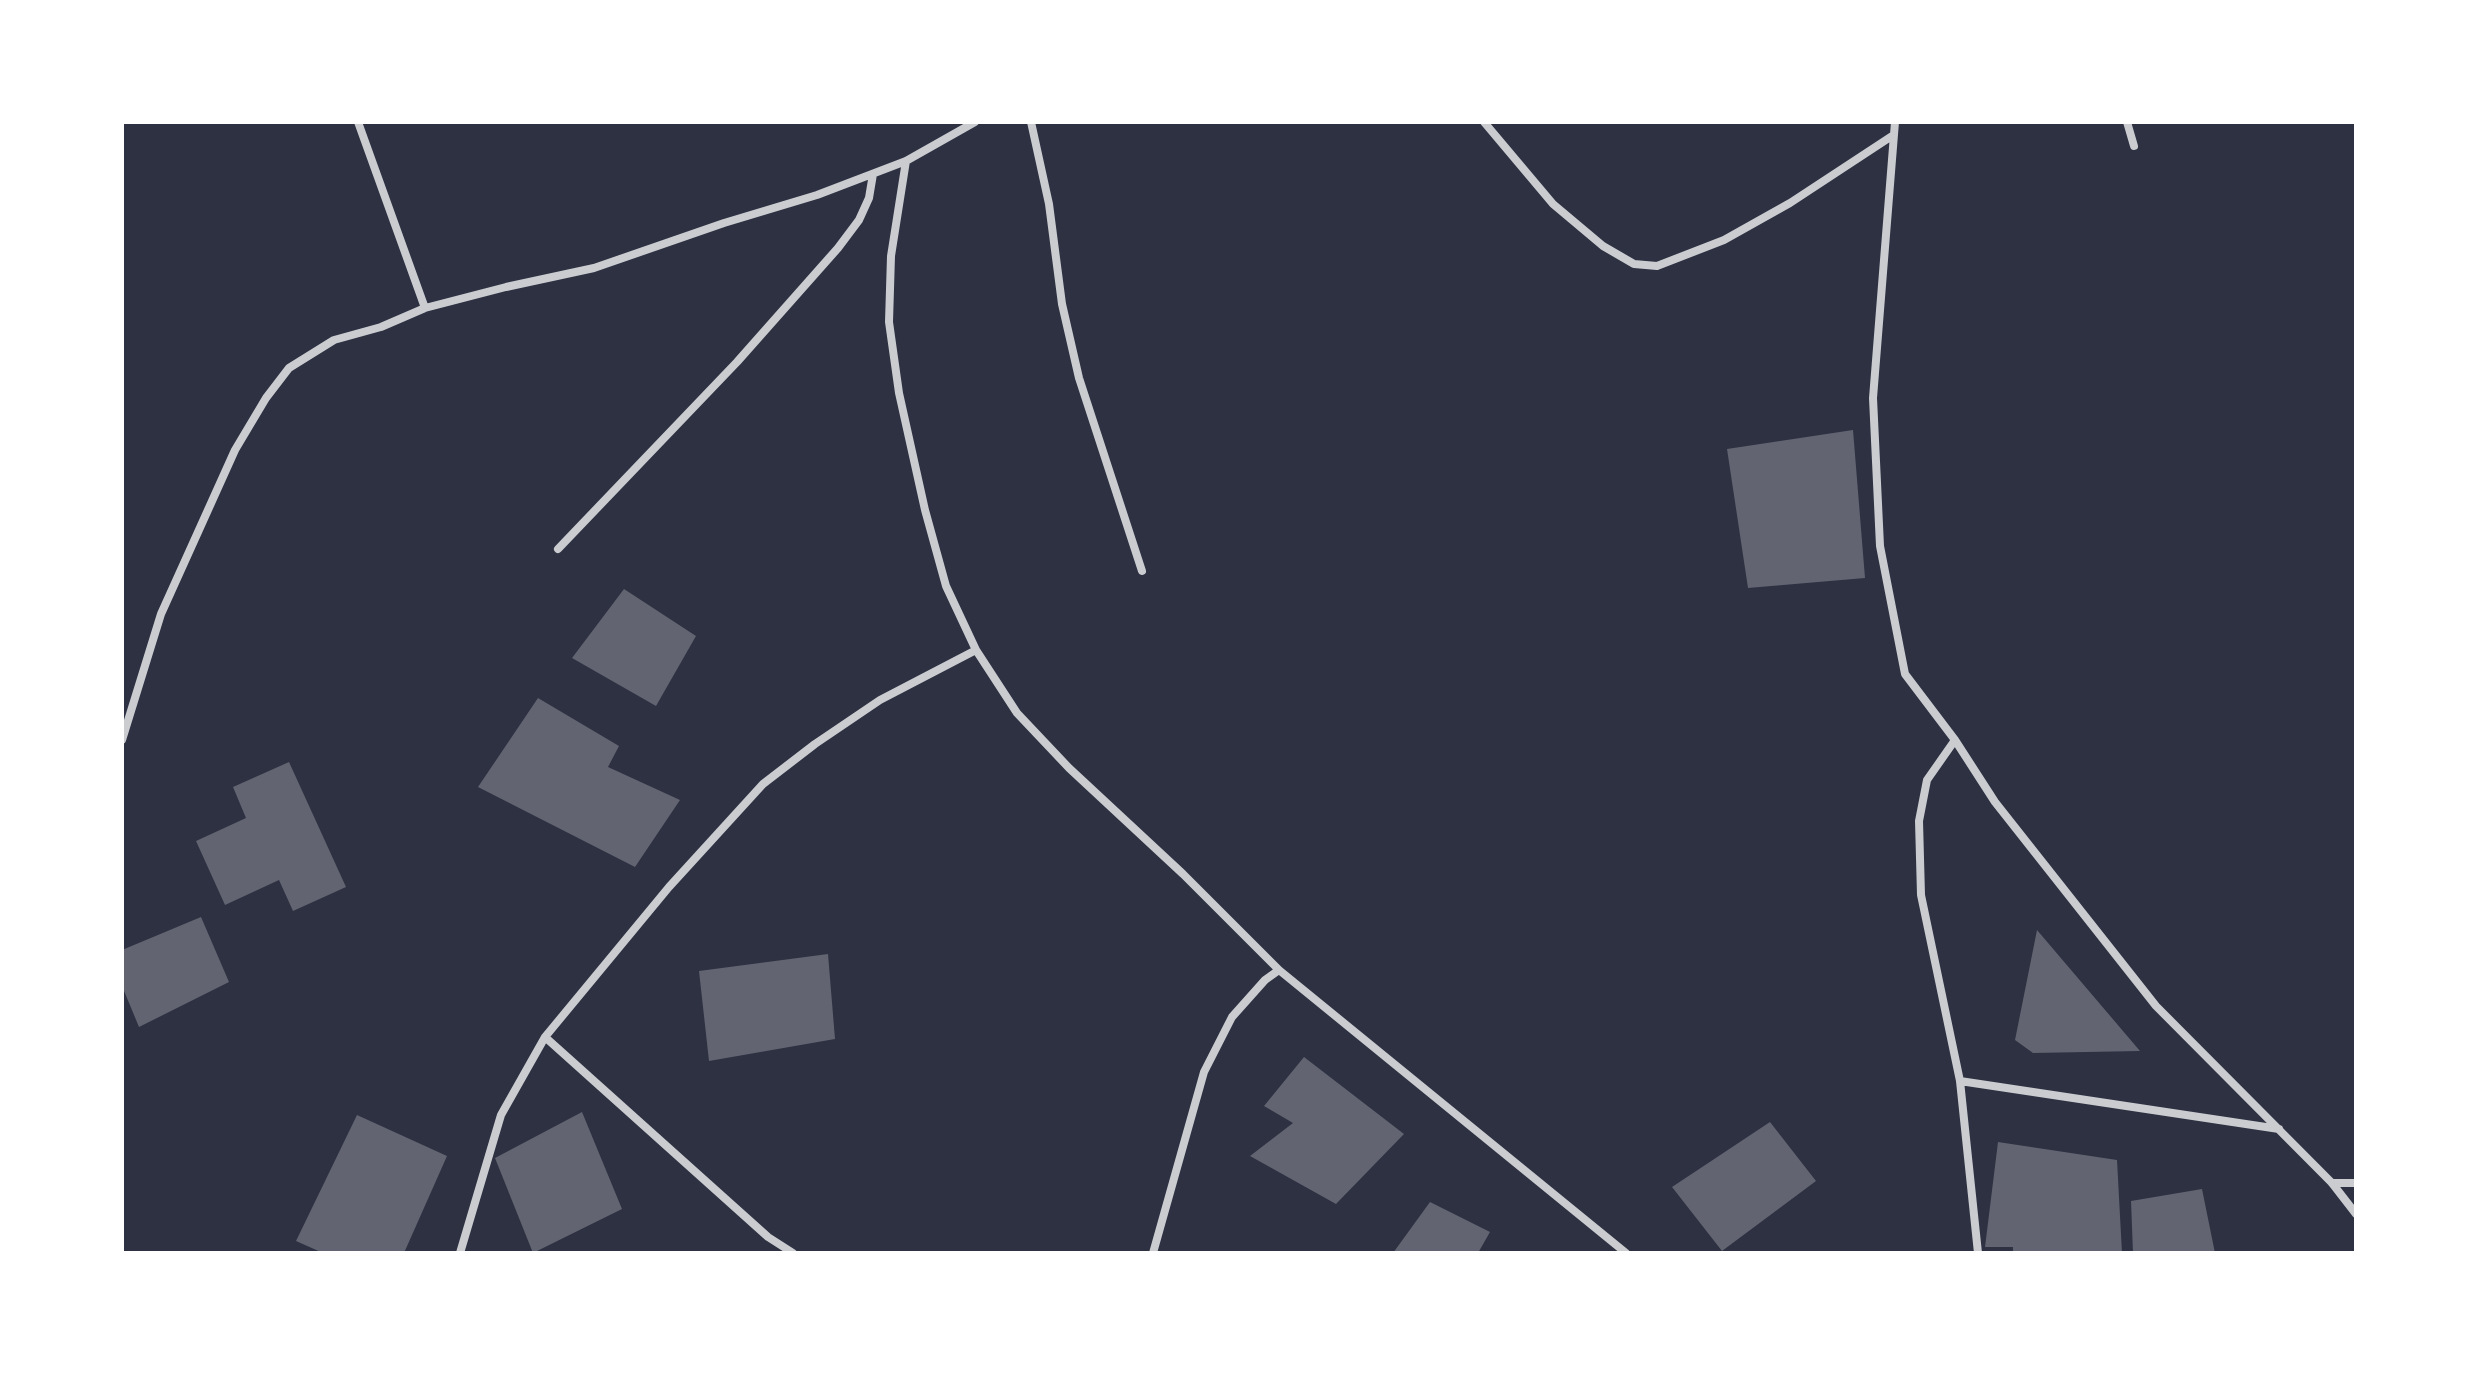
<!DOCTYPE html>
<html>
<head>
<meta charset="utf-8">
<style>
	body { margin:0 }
	#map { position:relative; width:2478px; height:1375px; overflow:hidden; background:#2d3142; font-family:"Open Sans",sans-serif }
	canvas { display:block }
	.frame { position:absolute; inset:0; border:124px solid #fff; pointer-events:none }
</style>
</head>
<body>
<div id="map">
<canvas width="2478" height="1375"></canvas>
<div class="frame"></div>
</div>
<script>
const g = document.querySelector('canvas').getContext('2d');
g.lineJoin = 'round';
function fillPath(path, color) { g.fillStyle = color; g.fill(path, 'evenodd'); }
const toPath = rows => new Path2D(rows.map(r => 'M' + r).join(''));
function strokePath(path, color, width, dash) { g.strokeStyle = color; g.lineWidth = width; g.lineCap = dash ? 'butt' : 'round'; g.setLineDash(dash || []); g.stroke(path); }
const building = toPath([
	[1853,430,1865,578,1748,588,1727,449],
	[624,589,696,636,656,706,572,658],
	[538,698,619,746,608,767,680,800,635,867,478,787],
	[289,762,346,887,293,911,279,880,225,905,196,841,246,818,233,787],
	[201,917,229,982,139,1027,122,986,122,950],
	[2037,930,2140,1051,2033,1053,2015,1040],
	[828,954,835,1039,709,1061,699,971],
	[1304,1057,1404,1134,1336,1204,1250,1156,1293,1123,1264,1106],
	[582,1112,622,1209,533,1253,495,1158],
	[357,1115,447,1156,404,1253,323,1253,296,1241],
	[1770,1122,1816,1181,1722,1251,1672,1187],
	[1998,1142,2117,1160,2122,1253,2013,1253,2013,1247,1985,1247],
	[2202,1189,2215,1253,2133,1253,2131,1201],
	[1430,1202,1490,1232,1478,1253,1393,1253]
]);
const minor = toPath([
	[358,122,425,308],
	[1031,122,1049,204,1062,304,1079,378,1142,571],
	[1484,122,1553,204,1603,246,1634,264,1657,266,1724,240,1790,203,1892,136],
	[1895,122,1873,398,1880,546,1905,674,1955,740,1995,802,2156,1006,2332,1183,2356,1214],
	[2127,122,2134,146],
	[906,161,891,256,889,322,899,393,925,510,946,586,976,650,1017,713,1069,768,1183,874,1279,970,1626,1253],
	[558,549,737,362,838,248,859,220,869,198,873,174],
	[122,740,161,614,203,521,235,450,266,398,289,368,334,340,381,327,425,308,506,287,594,268,724,223,817,195,906,161,975,122],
	[1955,740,1927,780,1919,821,1921,895,1960,1081,1978,1253],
	[545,1037,768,1237,793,1253],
	[1960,1081,2279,1129],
	[2332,1183,2356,1183],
	[460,1253,501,1115,545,1037,669,887,763,784,815,744,880,700,976,650],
	[1153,1253,1204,1072,1232,1017,1265,980,1279,970]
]);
fillPath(building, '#626471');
strokePath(minor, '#caccd0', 8);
</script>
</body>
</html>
